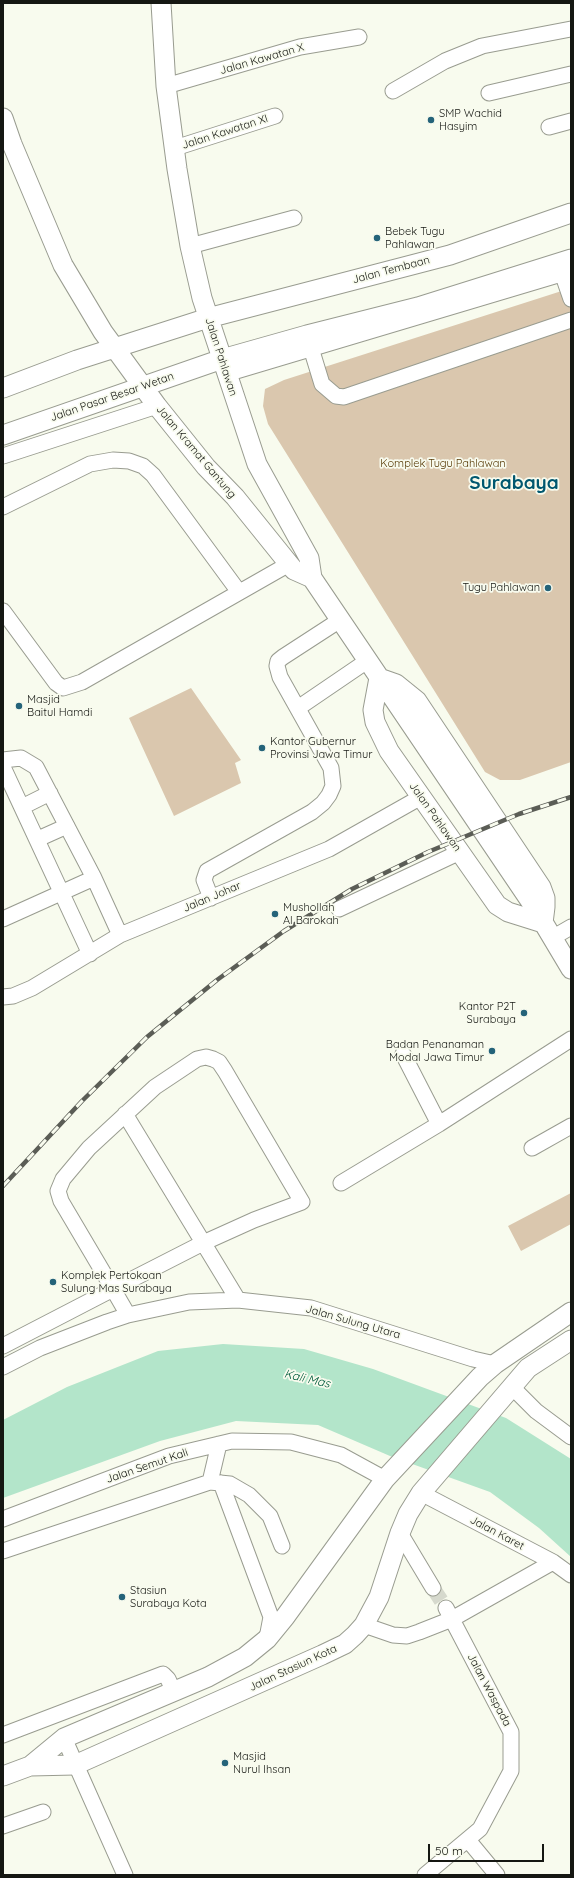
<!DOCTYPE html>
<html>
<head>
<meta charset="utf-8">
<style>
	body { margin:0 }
	#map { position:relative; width:574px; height:1878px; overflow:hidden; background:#f8fbee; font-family:Quicksand,sans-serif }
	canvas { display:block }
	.frame { position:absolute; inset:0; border:4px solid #151712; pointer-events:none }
	.scale { position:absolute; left:428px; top:1844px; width:116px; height:18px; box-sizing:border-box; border:2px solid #151712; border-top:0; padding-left:5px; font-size:12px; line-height:14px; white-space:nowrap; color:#151712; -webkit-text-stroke:3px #f8fbee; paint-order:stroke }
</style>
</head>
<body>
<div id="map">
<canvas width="574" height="1878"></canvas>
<div class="frame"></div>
<div class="scale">50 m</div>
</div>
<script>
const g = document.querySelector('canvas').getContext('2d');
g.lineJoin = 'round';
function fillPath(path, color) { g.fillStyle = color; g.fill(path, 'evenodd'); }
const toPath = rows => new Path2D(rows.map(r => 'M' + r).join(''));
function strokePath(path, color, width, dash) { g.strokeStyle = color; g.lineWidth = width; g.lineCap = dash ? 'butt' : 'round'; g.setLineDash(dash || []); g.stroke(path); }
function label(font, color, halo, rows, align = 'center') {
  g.font = font + ' Quicksand,sans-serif'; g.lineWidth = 3.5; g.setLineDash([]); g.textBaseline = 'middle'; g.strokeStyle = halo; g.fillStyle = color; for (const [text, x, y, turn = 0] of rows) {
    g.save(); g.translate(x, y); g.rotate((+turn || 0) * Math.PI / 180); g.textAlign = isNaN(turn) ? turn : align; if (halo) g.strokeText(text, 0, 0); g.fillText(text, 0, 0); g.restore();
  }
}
const green = toPath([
	[571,288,571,762,520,780,500,780,485,772,268,424,263,406,265,389,284,380],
	[191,688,241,760,235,763,241,783,174,816,129,718],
	[571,1193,571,1224,521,1251,508,1226]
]);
const water = toPath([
	[223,1344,304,1349,373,1369,506,1418,571,1459,571,1557,539,1528,490,1492,390,1456,318,1425,236,1421,160,1441,3,1498,3,1420,67,1387,158,1351]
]);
const minorTunnel = toPath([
	[433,1588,446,1608]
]);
const minor = toPath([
	[166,86,300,47,359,37],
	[393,91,445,61,482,46,571,29],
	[489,93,571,74],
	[549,127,571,121],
	[175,148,275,116],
	[190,246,294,218],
	[559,264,571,299],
	[311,348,322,384,336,396,344,397,571,320],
	[226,374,571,271],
	[3,456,157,406],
	[3,507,90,464,113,460,129,461,143,466,153,475,239,592],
	[3,611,56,683,63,688,82,682,289,564],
	[298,708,367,661],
	[3,760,21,758,36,767,94,878,120,935],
	[3,767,90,954],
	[22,807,50,793],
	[38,839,67,826],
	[211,898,204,880,207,871,312,812,323,803,329,795,333,786,331,768,280,677,277,666,278,661,283,657,340,620],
	[339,909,460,852],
	[3,919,94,878],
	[552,938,571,927],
	[3,997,13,996,32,988,120,935,329,849,421,797],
	[125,1114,238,1300],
	[439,1124,571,1039],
	[532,1148,571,1126],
	[341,1183,439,1124,403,1054],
	[3,1346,113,1289,203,1243,254,1220,302,1202,225,1071,219,1062,213,1059,206,1057,197,1059,155,1087,89,1148,63,1179,58,1191,61,1201,113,1289,128,1315],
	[3,1367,40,1348,107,1322,128,1315,189,1302,238,1300,311,1308,473,1359,495,1364],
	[511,1386,536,1411,571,1437],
	[210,1482,219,1444],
	[221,1483,271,1617,267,1638],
	[421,1493,553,1562,571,1575],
	[3,1519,169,1456,232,1441,291,1442,341,1455,385,1479],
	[400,1533,433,1588],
	[3,1551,210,1482,230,1484,249,1495,270,1516,282,1546],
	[364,1625,393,1635,407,1636,419,1632,452,1619,553,1562],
	[3,1735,163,1674,168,1679,174,1692],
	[64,1738,125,1875],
	[3,1826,43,1812],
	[468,1840,497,1875],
	[425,1875,480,1829,511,1771,511,1732,446,1608]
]);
const major = toPath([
	[161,3,166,86,177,169,190,246,202,298,257,464,309,558,312,578,531,902,571,969],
	[3,118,12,144,63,265,103,332,157,406,206,467,235,497,289,564,294,570,312,578],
	[3,388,77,360,208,318,450,255,571,213],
	[3,435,222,359,307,335,418,307,571,259],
	[379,678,373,710,375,722,389,751,497,905,508,912,543,923],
	[379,678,396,684,417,701,541,887,545,898,545,907,543,923],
	[30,1766,75,1765,322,1655,345,1644,355,1635,364,1625,379,1597,400,1533,408,1514,421,1493,528,1368,571,1340],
	[3,1776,30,1766,64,1738,208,1677,245,1657,267,1639,285,1617,385,1479,480,1377,495,1364,571,1312]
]);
const rail = toPath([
	[3,1186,82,1101,147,1037,217,980,284,931,352,889,428,852,519,814,571,797]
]);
const markers = [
	[431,120,4,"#246379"],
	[377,238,4,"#246379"],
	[548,588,4,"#246379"],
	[19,706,4,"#246379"],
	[262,748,4,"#246379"],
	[275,914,4,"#246379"],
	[524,1013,4,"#246379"],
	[492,1051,4,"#246379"],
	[53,1282,4,"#246379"],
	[122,1597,4,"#246379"],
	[225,1763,4,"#246379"]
];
const streetNames = [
	["Jalan Kawatan X",262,59,-16],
	["Jalan Kawatan XI",225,132,-18],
	["Jalan Tembaan",391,270,-15],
	["Jalan Pahlawan",221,357,72],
	["Jalan Pasar Besar Wetan",112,397,-19],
	["Jalan Kramat Gantung",196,452,50],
	["Jalan Pahlawan",435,817,55],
	["Jalan Johar",212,897,-23],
	["Jalan Sulung Utara",353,1322,16],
	["Jalan Semut Kali",147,1466,-19],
	["Jalan Karet",497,1533,28],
	["Jalan Stasiun Kota",293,1668,-25],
	["Jalan Waspada",489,1690,62]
];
const poiNames = [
	["SMP Wachid",439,114],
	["Hasyim",439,127],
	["Bebek Tugu",385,232],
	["Pahlawan",385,245],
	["Tugu Pahlawan",540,588,"right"],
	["Masjid",27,700],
	["Baitul Hamdi",27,713],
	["Kantor Gubernur",270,742],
	["Provinsi Jawa Timur",270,755],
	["Mushollah",283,908],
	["Al Barokah",283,921],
	["Kantor P2T",516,1007,"right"],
	["Surabaya",516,1020,"right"],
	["Badan Penanaman",484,1045,"right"],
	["Modal Jawa Timur",484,1058,"right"],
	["Komplek Pertokoan",61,1276],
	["Sulung Mas Surabaya",61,1289],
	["Stasiun",130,1591],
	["Surabaya Kota",130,1604],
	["Masjid",233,1757],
	["Nurul Ihsan",233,1770]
];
const parkNames = [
	["Komplek Tugu Pahlawan",443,464]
];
const waterNames = [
	["Kali Mas",307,1379,13]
];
const townNames = [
	["Surabaya",514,483]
];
fillPath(green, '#dac7ae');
fillPath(water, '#b3e5ca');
strokePath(minorTunnel, '#d6d9cd', 15, [15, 8]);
strokePath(minor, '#999c90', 17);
strokePath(major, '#999c90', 21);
strokePath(minor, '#fff', 15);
strokePath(major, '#fff', 19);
strokePath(rail, '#5b5d56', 4.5);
strokePath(rail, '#f8fbee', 3, [9]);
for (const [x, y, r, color] of markers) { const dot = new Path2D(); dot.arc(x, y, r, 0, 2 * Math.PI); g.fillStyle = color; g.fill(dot); strokePath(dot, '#f8fbee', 1.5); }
label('11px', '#151712', '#f8fbee', streetNames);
label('11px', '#151712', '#f8fbee', poiNames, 'left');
label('11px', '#563905', '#f8fbee', parkNames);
label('italic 12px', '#005b3b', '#f8fbee', waterNames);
label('bold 19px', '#00576f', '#f8fbee', townNames);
</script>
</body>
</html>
